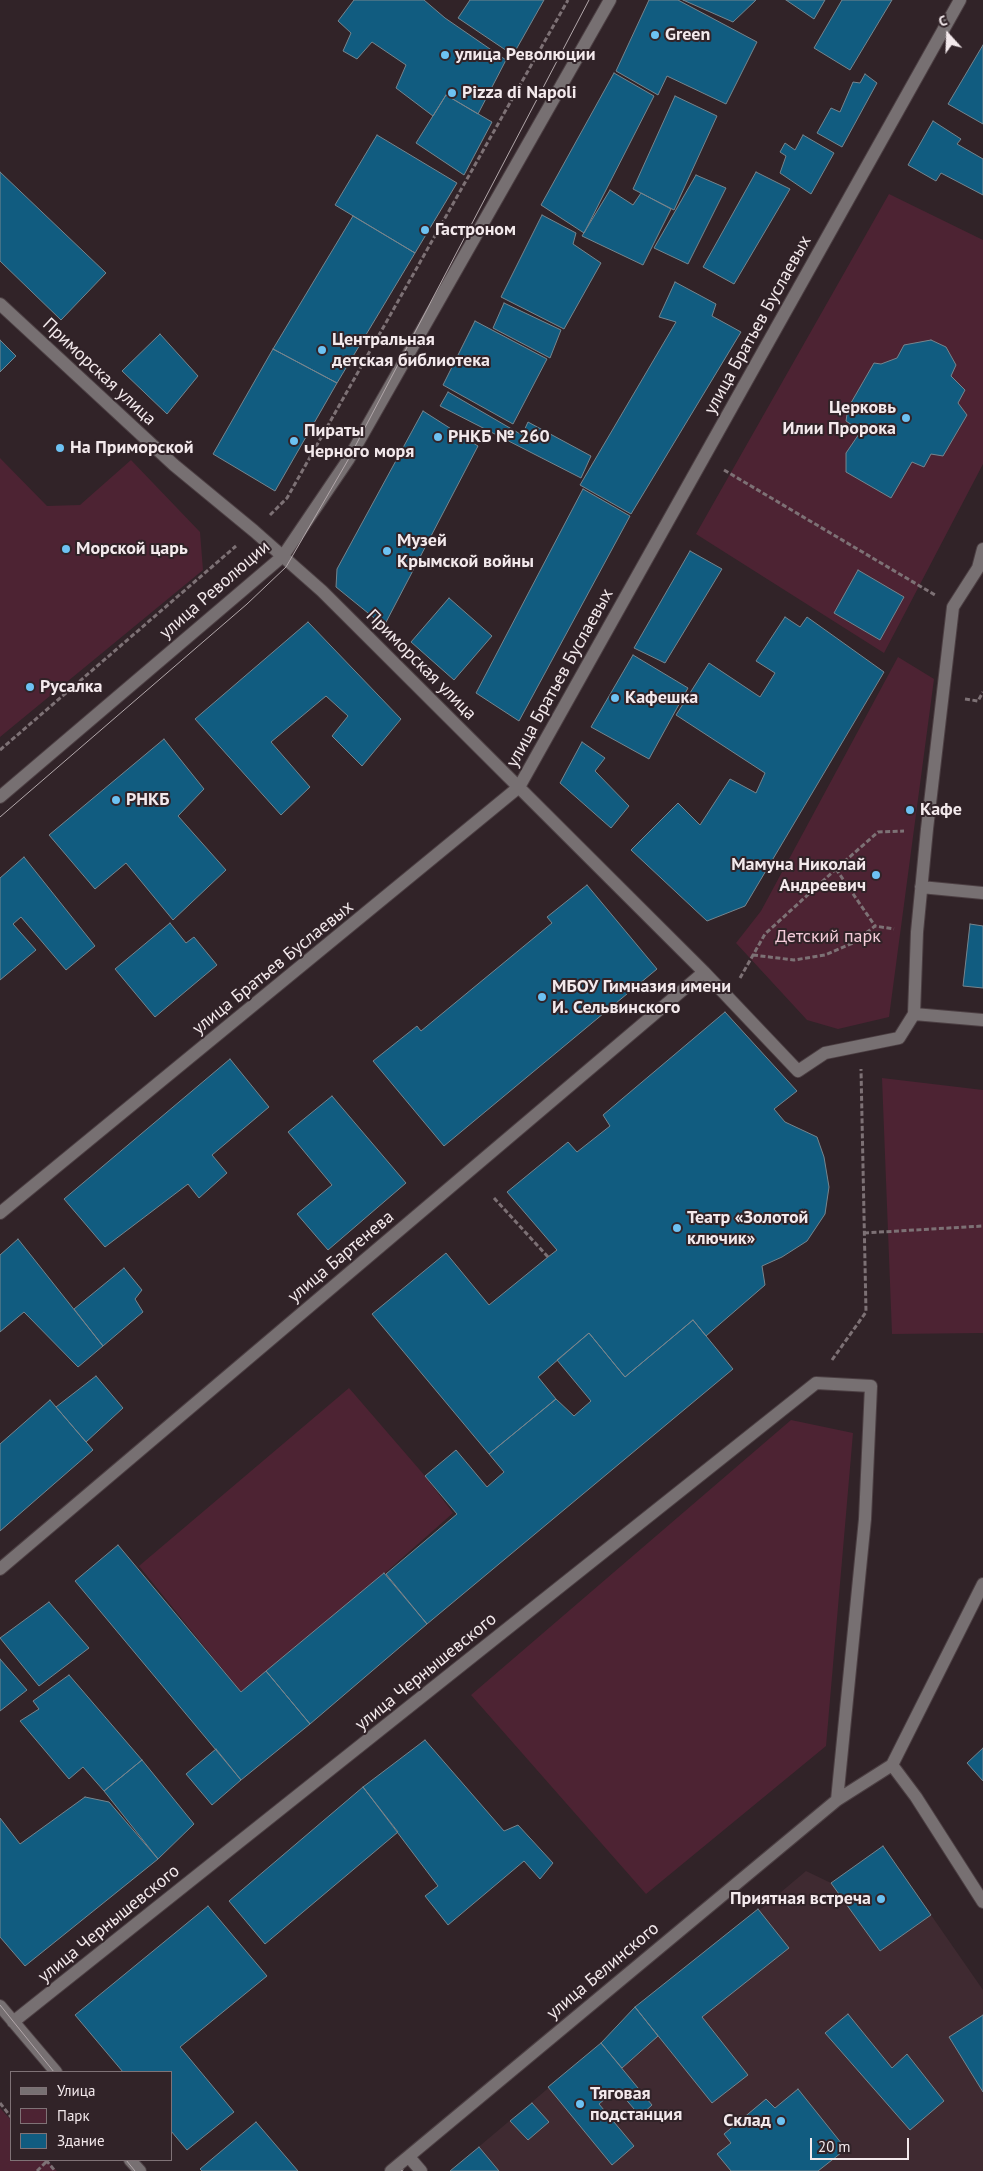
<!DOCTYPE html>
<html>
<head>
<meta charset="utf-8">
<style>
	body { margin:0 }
	#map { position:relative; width:983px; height:2171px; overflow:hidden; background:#312328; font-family:"PT Sans",sans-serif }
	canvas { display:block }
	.legend { position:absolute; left:10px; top:2071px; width:162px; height:90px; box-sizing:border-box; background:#312328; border:1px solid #7f7276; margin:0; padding:6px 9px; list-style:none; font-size:15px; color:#f3e9ec }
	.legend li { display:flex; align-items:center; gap:10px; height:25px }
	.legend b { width:25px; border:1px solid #7f7276 }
	.north { position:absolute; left:923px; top:10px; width:50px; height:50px; -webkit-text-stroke:4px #312328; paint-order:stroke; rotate:340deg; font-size:14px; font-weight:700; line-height:20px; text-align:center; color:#f3e9ec }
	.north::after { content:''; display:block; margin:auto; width:18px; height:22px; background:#f3e9ec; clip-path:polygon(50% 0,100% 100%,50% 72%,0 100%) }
	.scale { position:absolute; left:810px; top:2138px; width:99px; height:22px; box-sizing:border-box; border:2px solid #f3e9ec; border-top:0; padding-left:6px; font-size:15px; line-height:18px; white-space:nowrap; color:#f3e9ec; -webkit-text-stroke:4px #312328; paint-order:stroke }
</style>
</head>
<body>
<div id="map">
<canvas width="983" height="2171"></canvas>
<ul class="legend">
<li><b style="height:6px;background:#777072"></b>Улица</li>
<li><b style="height:14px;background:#4d2333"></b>Парк</li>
<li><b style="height:14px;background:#115c80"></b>Здание</li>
</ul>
<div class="north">С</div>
<div class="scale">20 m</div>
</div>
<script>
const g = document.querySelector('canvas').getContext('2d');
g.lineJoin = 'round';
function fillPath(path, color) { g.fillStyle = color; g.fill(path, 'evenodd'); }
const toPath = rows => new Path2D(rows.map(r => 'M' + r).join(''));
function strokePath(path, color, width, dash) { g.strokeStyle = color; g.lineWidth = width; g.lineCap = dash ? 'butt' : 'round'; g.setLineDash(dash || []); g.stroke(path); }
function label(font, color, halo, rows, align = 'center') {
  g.font = font + ' "PT Sans",sans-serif'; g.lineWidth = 4; g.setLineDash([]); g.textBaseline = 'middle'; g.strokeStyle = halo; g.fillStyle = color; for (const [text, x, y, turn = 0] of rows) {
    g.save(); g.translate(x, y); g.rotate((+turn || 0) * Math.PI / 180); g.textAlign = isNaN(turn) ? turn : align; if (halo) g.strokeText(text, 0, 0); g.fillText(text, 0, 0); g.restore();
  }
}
const built = toPath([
	[806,1871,831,1883,880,1951,931,1915,983,1990,983,2171,450,2171]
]);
const green = toPath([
	[889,194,983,240,983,464,884,653,696,534],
	[0,458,47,506,80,505,131,460,200,532,203,570,0,737],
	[898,657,934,679,889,1017,838,1029,807,1020,736,943,761,911],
	[882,1078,983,1090,983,1333,892,1334],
	[349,1388,425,1476,453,1513,384,1574,241,1692,139,1566],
	[791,1420,853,1433,826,1746,646,1894,471,1695],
	[0,2108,11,2120,11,2160,46,2160,57,2171,0,2171]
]);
const building = toPath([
	[354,0,424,0,445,18,506,60,478,114,446,95,433,116,396,88,406,65,372,42,357,59,343,51,351,33,338,21,354,0],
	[470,0,544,0,513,55,458,18,470,0],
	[649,0,678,0,757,42,726,104,667,76,658,95,616,71,649,0],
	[683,0,756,0,733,22,683,0],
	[786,0,825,0,814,19,786,0],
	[842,0,892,0,850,70,814,48,842,0],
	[983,45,983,124,948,104,983,45],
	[614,73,654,96,584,233,541,205,614,73],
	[865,74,877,83,842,147,817,133,831,108,840,112,853,82,860,83,865,74],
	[446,95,492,122,464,175,416,143,446,95],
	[675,96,717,116,674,210,633,189,675,96],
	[933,121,961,139,957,144,983,159,983,195,941,173,936,181,908,165,933,121],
	[377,135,457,183,415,253,335,205,377,135],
	[803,135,834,153,811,194,780,173,786,156,780,152,785,143,795,150,803,135],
	[0,172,106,273,61,320,0,261,0,172],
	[756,172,790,189,734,284,703,267,756,172],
	[696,175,726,188,688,264,654,248,696,175],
	[610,190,633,205,641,193,671,209,643,265,582,236,610,190],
	[542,215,576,233,573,244,601,263,564,329,501,297,542,215],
	[353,216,415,253,337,383,273,349,353,216],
	[675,282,716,304,712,316,741,332,631,514,580,485,676,322,659,317,675,282],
	[504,303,561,330,550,358,493,328,504,303],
	[475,321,547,359,513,424,443,385,475,321],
	[160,334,198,376,167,414,122,371,160,334],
	[0,340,16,356,0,372,0,340],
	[931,340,946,347,956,365,951,376,965,390,958,403,967,415,943,456,931,454,924,467,912,462,891,498,846,472,846,453,861,431,846,421,848,408,874,363,881,364,897,358,904,345,931,340],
	[273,349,337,383,275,491,213,454,273,349],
	[448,392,522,435,528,422,591,456,581,478,440,406,448,392],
	[423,411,478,446,384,626,336,587,337,569,423,411],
	[583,489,630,516,519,721,476,693,583,489],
	[690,551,722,569,665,663,634,648,690,551],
	[858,570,904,597,880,640,834,613,858,570],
	[449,598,492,636,454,680,411,642,449,598],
	[785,617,800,627,807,617,884,672,745,906,707,921,631,850,678,803,700,825,730,779,756,793,765,773,676,715,709,663,760,697,775,673,756,661,785,617],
	[308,622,401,719,362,766,332,736,348,716,326,696,271,742,310,787,281,815,195,719,308,622],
	[633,655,688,688,649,759,591,727,633,655],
	[164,739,204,789,178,816,226,870,173,920,126,863,95,889,49,835,164,739],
	[582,742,605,758,595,771,629,806,611,828,560,783,582,742],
	[24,857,95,946,66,970,21,917,13,924,36,950,0,980,0,878,24,857],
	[587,885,657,969,444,1146,373,1061,417,1026,421,1031,552,923,547,917,587,885],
	[170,923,186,943,194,937,217,965,155,1017,115,969,170,923],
	[970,924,983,926,983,988,963,986,970,924],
	[725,1012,797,1091,774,1109,785,1122,817,1137,824,1157,829,1187,825,1214,807,1241,782,1257,762,1266,765,1285,706,1336,693,1320,625,1377,589,1333,538,1377,556,1399,489,1454,372,1314,446,1253,489,1305,548,1257,557,1250,507,1192,568,1142,577,1152,610,1126,603,1115,725,1012],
	[230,1059,269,1107,212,1155,227,1173,199,1198,188,1184,105,1247,64,1199,230,1059],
	[332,1096,406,1183,328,1250,297,1214,332,1185,288,1132,332,1096],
	[18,1239,103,1346,78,1367,24,1312,0,1332,0,1255,18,1239],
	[124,1268,142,1290,135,1299,143,1312,103,1346,74,1309,124,1268],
	[693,1320,733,1369,427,1624,386,1574,457,1514,425,1476,456,1450,487,1487,504,1472,489,1454,556,1399,574,1416,591,1401,557,1360,589,1333,625,1377,693,1320],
	[96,1376,123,1408,86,1442,56,1407,96,1376],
	[50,1400,93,1450,0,1531,0,1444,50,1400],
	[118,1545,241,1692,266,1671,310,1724,241,1780,75,1581,118,1545],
	[384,1573,427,1624,310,1724,266,1671,384,1573],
	[49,1602,89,1648,39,1686,0,1638,49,1602],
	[0,1659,27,1690,0,1711,0,1659],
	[69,1675,142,1760,104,1791,83,1767,69,1779,20,1721,39,1709,33,1701,69,1675],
	[425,1740,504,1831,518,1825,553,1863,540,1879,524,1861,448,1925,425,1896,438,1886,363,1787,425,1740],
	[983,1748,983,1781,967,1763,983,1748],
	[216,1749,241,1780,212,1805,186,1774,216,1749],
	[142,1760,194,1824,158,1859,104,1791,142,1760],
	[363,1787,398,1832,265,1944,229,1901,363,1787],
	[85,1797,109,1802,158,1859,25,1966,0,1937,0,1818,20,1844,85,1797],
	[883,1846,931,1915,880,1951,831,1883,883,1846],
	[208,1906,267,1976,180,2047,234,2112,187,2150,171,2131,171,2072,123,2072,75,2015,208,1906],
	[758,1909,789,1948,702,2017,748,2075,712,2103,635,2007,758,1909],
	[635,2007,658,2036,622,2068,601,2043,635,2007],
	[848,2014,892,2068,907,2054,944,2101,910,2130,825,2033,848,2014],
	[983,2015,983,2092,949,2037,983,2015],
	[601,2043,652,2105,640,2116,617,2089,599,2104,634,2146,612,2165,548,2087,601,2043],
	[798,2089,846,2149,818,2171,731,2171,717,2154,731,2143,724,2134,766,2099,775,2108,798,2089],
	[532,2103,549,2122,528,2140,510,2121,532,2103],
	[256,2122,298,2171,202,2171,200,2169,256,2122],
	[479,2147,499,2171,450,2171,479,2147]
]);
const path = toPath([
	[724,470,935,595],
	[270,515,287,498,568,0],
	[965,699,978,701,983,692],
	[0,750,236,546],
	[836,869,875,926],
	[753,955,794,960,825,955,853,943,875,926,894,929],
	[740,978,765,934,836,869,878,832,904,831],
	[494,1198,548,1257],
	[864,1233,983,1226],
	[832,1360,866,1312,861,1069],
	[0,2103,11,2117],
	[46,2160,55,2171],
	[37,2171,47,2161]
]);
const minor = toPath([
	[0,304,174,465,254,531,322,591,704,972,798,1071,825,1053,899,1038,914,1014,917,932,927,829,953,607,978,568,983,549],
	[0,797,283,556,348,460,610,0],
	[921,887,983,893],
	[914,1014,983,1020],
	[0,1213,519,787,960,0],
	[0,1569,704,972],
	[892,1765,916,1797,983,1902],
	[0,2006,56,2072],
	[13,2022,816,1383,871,1386,865,1519,837,1800],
	[409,2157,421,2171],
	[130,2160,140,2171],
	[391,2171,837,1800,892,1765,983,1584]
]);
const tram = toPath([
	[0,817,247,604,286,567,348,460,589,0],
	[0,2005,54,2072],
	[126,2160,135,2171],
	[401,2171,403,2170]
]);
const markers = [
	[655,35,5,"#6dc2f3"],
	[445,55,5,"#6dc2f3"],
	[452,93,5,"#6dc2f3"],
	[425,230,5,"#6dc2f3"],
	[322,350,5,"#6dc2f3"],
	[906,418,5,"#6dc2f3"],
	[438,437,5,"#6dc2f3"],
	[294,441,5,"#6dc2f3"],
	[60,448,5,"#6dc2f3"],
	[66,549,5,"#6dc2f3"],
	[387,551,5,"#6dc2f3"],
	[30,687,5,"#6dc2f3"],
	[615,698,5,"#6dc2f3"],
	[116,800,5,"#6dc2f3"],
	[910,810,5,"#6dc2f3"],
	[876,875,5,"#6dc2f3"],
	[542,997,5,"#6dc2f3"],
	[677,1228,5,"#6dc2f3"],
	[881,1899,5,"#6dc2f3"],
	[580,2104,5,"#6dc2f3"],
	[781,2121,5,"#6dc2f3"]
];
const poiNames = [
	["Green",665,35],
	["улица Революции",455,55],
	["Pizza di Napoli",462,93],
	["Гастроном",435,230],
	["Центральная",332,340],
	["детская библиотека",332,361],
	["Церковь",896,408,"right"],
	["Илии Пророка",896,429,"right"],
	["Пираты",304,431],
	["Черного моря",304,452],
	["РНКБ № 260",448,437],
	["На Приморской",70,448],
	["Музей",397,541],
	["Крымской войны",397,562],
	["Морской царь",76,549],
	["Русалка",40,687],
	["Кафешка",625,698],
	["РНКБ",126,800],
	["Кафе",920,810],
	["Мамуна Николай",866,865,"right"],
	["Андреевич",866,886,"right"],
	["МБОУ Гимназия имени",552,987],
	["И. Сельвинского",552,1008],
	["Театр «Золотой",687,1218],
	["ключик»",687,1239],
	["Приятная встреча",871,1899,"right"],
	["Тяговая",590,2094],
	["подстанция",590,2115],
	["Склад",771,2121,"right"]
];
const streetNames = [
	["улица Братьев Буслаевых",758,325,-61],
	["Приморская улица",99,372,43],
	["улица Революции",215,590,-41],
	["Приморская улица",421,665,45],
	["улица Братьев Буслаевых",560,678,-61],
	["улица Братьев Буслаевых",273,968,-39],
	["улица Бартенева",341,1257,-40],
	["улица Чернышевского",426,1672,-39],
	["улица Чернышевского",109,1924,-39],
	["улица Белинского",603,1971,-40]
];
const parkNames = [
	["Детский парк",828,937]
];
fillPath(built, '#3f2a31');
fillPath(green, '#4d2333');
fillPath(building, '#115c80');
strokePath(building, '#76858e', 1);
strokePath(minor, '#4c3f43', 14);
strokePath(path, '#7d7175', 3, [5, 2.5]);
strokePath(minor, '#777072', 12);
strokePath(tram, '#b3a8ab', 1);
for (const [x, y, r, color] of markers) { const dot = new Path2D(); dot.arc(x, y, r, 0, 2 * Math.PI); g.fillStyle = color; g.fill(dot); strokePath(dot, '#312328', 2); }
label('bold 18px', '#f3e9ec', '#312328', poiNames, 'left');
label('18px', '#f3e9ec', '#312328', streetNames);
label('18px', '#f3cbd8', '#312328', parkNames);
</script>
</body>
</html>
